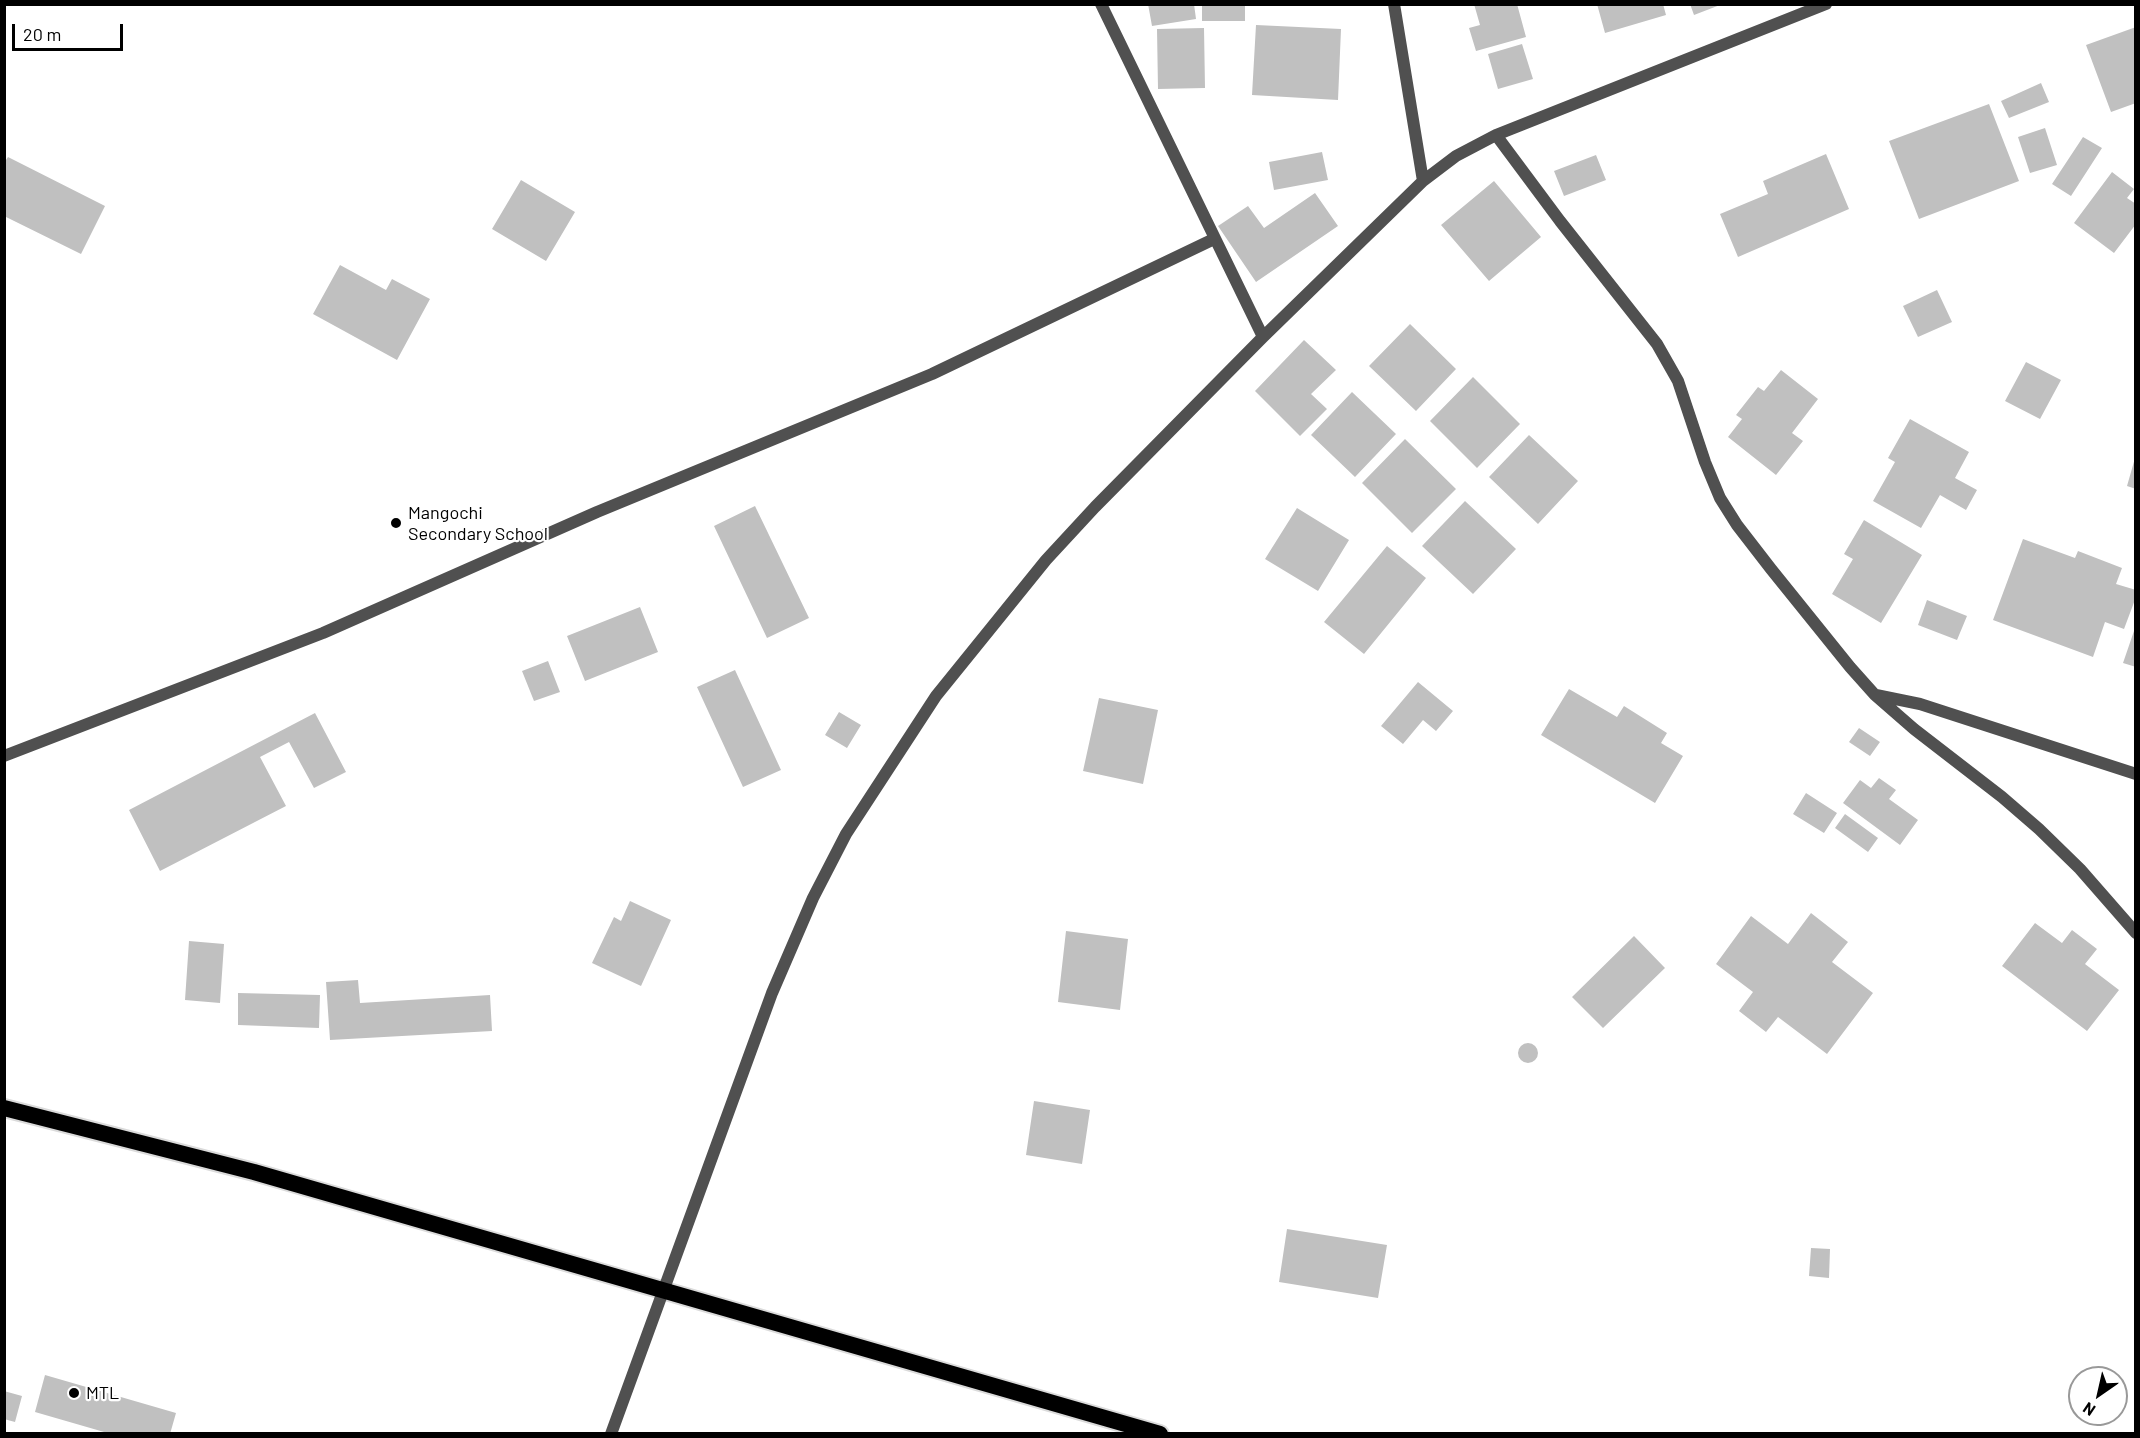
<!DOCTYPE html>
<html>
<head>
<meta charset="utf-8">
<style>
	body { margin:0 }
	#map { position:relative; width:2140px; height:1438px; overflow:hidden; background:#fff; font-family:Barlow,sans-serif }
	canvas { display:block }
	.frame { position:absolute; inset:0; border:6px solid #000; pointer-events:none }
	.north { position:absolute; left:2068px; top:1366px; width:60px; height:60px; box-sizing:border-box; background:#fff; border:2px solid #999; border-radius:50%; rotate:214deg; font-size:16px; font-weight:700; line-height:24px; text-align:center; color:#000 }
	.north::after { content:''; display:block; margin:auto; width:21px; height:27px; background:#000; clip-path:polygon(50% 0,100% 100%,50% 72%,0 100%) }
	.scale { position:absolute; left:12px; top:24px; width:111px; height:27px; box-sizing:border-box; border:3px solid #000; border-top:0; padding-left:8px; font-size:18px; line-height:21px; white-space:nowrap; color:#000; -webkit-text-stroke:4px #fff; paint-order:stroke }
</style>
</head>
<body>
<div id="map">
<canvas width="2140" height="1438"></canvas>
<div class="frame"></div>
<div class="north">N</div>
<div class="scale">20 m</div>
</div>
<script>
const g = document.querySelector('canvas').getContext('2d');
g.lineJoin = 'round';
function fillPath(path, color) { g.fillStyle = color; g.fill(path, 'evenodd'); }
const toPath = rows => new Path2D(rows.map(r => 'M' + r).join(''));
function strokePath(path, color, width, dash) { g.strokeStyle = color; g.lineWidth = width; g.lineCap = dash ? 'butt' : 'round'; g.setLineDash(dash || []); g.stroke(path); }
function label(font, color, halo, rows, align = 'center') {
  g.font = font + ' Barlow,sans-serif'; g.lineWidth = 4.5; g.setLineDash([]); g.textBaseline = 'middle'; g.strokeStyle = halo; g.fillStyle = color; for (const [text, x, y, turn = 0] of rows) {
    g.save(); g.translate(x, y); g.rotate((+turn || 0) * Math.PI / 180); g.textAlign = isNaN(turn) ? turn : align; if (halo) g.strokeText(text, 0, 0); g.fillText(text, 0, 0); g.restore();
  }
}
const building = toPath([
	[1148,4,1194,4,1196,19,1152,26],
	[1202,4,1245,4,1245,21,1202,21],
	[1474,4,1517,4,1526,37,1476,51,1469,28,1480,25],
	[1597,4,1663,4,1666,15,1605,33],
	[1690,4,1720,4,1720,5,1694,15],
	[1256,25,1341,29,1338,100,1252,95],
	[2136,27,2136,103,2111,112,2086,45],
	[1204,28,1205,88,1158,89,1157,29],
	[1522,44,1533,79,1498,89,1488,54],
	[2041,83,2049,102,2009,118,2001,101],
	[1989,104,2019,181,1919,219,1889,141],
	[2045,128,2057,165,2030,173,2018,137],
	[2083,137,2102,148,2071,196,2052,184],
	[1322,152,1328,180,1274,190,1269,162],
	[1826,154,1849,209,1738,257,1720,214,1768,194,1763,181],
	[1596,155,1606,180,1564,196,1554,171],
	[8,157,105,206,81,254,4,216,4,163],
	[2112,172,2134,189,2127,198,2136,204,2136,224,2114,253,2074,223],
	[521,180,575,212,546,261,492,229],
	[1494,181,1541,237,1489,281,1441,225],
	[1315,193,1338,226,1256,282,1218,226,1248,206,1264,228],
	[340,265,386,290,392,279,430,299,397,360,313,314],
	[1937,290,1952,322,1918,337,1903,306],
	[1410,324,1456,369,1416,411,1369,366],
	[1304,340,1336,370,1311,394,1327,409,1300,436,1255,391],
	[2026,362,2061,380,2040,419,2005,401],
	[1781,370,1818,399,1792,433,1803,441,1776,475,1728,437,1742,419,1736,415,1758,387,1764,391],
	[1473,377,1520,424,1477,468,1430,421],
	[1352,392,1396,434,1355,477,1311,435],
	[1910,419,1969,452,1955,478,1977,490,1966,510,1940,495,1921,528,1873,501,1895,462,1888,458],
	[1529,435,1578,481,1538,524,1489,477],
	[1405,439,1456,489,1412,533,1362,483],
	[2135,458,2136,458,2136,489,2127,486],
	[1465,501,1516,549,1473,594,1422,546],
	[755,506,809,618,767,638,714,526],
	[1297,508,1349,540,1318,591,1265,559],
	[1864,520,1922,555,1881,623,1832,594,1853,559,1844,554],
	[2023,539,2075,558,2078,551,2122,568,2116,584,2136,590,2136,597,2124,629,2105,622,2093,657,1993,620],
	[1387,546,1426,578,1364,654,1324,622],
	[1927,600,1967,616,1957,640,1918,625],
	[640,607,658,652,585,681,567,636],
	[2135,628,2136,628,2136,667,2123,663],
	[548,661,560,692,534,701,522,671],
	[735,670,781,770,743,787,697,687],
	[1418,682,1453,711,1436,731,1423,720,1403,744,1381,726],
	[1569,689,1617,717,1624,706,1667,733,1661,743,1683,756,1655,803,1541,735],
	[1099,698,1158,710,1143,784,1083,771],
	[839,712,861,725,847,748,825,735],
	[315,713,346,772,314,788,289,742,260,757,286,806,160,871,129,810],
	[1859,728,1880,742,1870,756,1849,742],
	[1879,778,1896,790,1889,799,1918,820,1900,845,1843,803,1860,780,1871,788],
	[1806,793,1837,813,1824,833,1793,814],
	[1845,814,1878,838,1868,852,1835,828],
	[630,901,671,920,641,986,592,963,614,917,621,921],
	[1811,913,1848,942,1832,962,1873,993,1827,1054,1778,1017,1766,1032,1739,1011,1753,992,1716,964,1751,916,1788,944],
	[2035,923,2062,943,2072,930,2097,949,2085,964,2119,990,2087,1031,2002,966],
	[1066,931,1128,939,1120,1010,1058,1002],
	[1634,936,1665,968,1603,1028,1572,997],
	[189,941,224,944,220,1003,185,1000],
	[358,980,360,1003,490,995,492,1031,330,1040,326,982],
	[238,993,320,995,319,1028,238,1025],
	'1518 1053a10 10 0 1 1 20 0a10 10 0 1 1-20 0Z',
	[1034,1101,1090,1110,1082,1164,1026,1155],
	[1287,1229,1387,1245,1378,1298,1279,1282],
	[1811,1248,1830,1249,1829,1278,1809,1276],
	[45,1375,176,1413,170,1434,111,1434,35,1412],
	[4,1391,22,1396,15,1422,4,1419]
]);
const service = toPath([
	[4,756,323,633,597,512,932,374,1214,239]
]);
const minor = toPath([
	[1101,4,1263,337],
	[1394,4,1423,181],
	[1496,135,1560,221,1657,344,1678,381,1705,462,1720,498,1737,525,1771,569,1850,667,1875,695,1914,729,2002,797,2039,829,2080,869,2136,933],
	[1876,695,1920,704,2136,774],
	[611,1434,772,993,813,898,846,834,936,696,1046,560,1095,507,1263,337,1423,181,1456,156,1496,135,1826,4]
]);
const trunk = toPath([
	[4,1108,254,1172,1160,1434]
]);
const markers = [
	[396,523,6,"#000"],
	[74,1393,6,"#000"]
];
const poiNames = [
	["Mangochi",408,513],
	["Secondary School",408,534],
	["MTL",86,1393]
];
fillPath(building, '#c0c0c0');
strokePath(trunk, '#dbdbdb', 20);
strokePath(service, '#505050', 12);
strokePath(minor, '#505050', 12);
strokePath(trunk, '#000', 16);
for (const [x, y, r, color] of markers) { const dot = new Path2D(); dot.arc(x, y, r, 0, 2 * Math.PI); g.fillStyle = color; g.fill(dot); strokePath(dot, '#fff', 2); }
label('18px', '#000', '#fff', poiNames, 'left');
</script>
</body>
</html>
